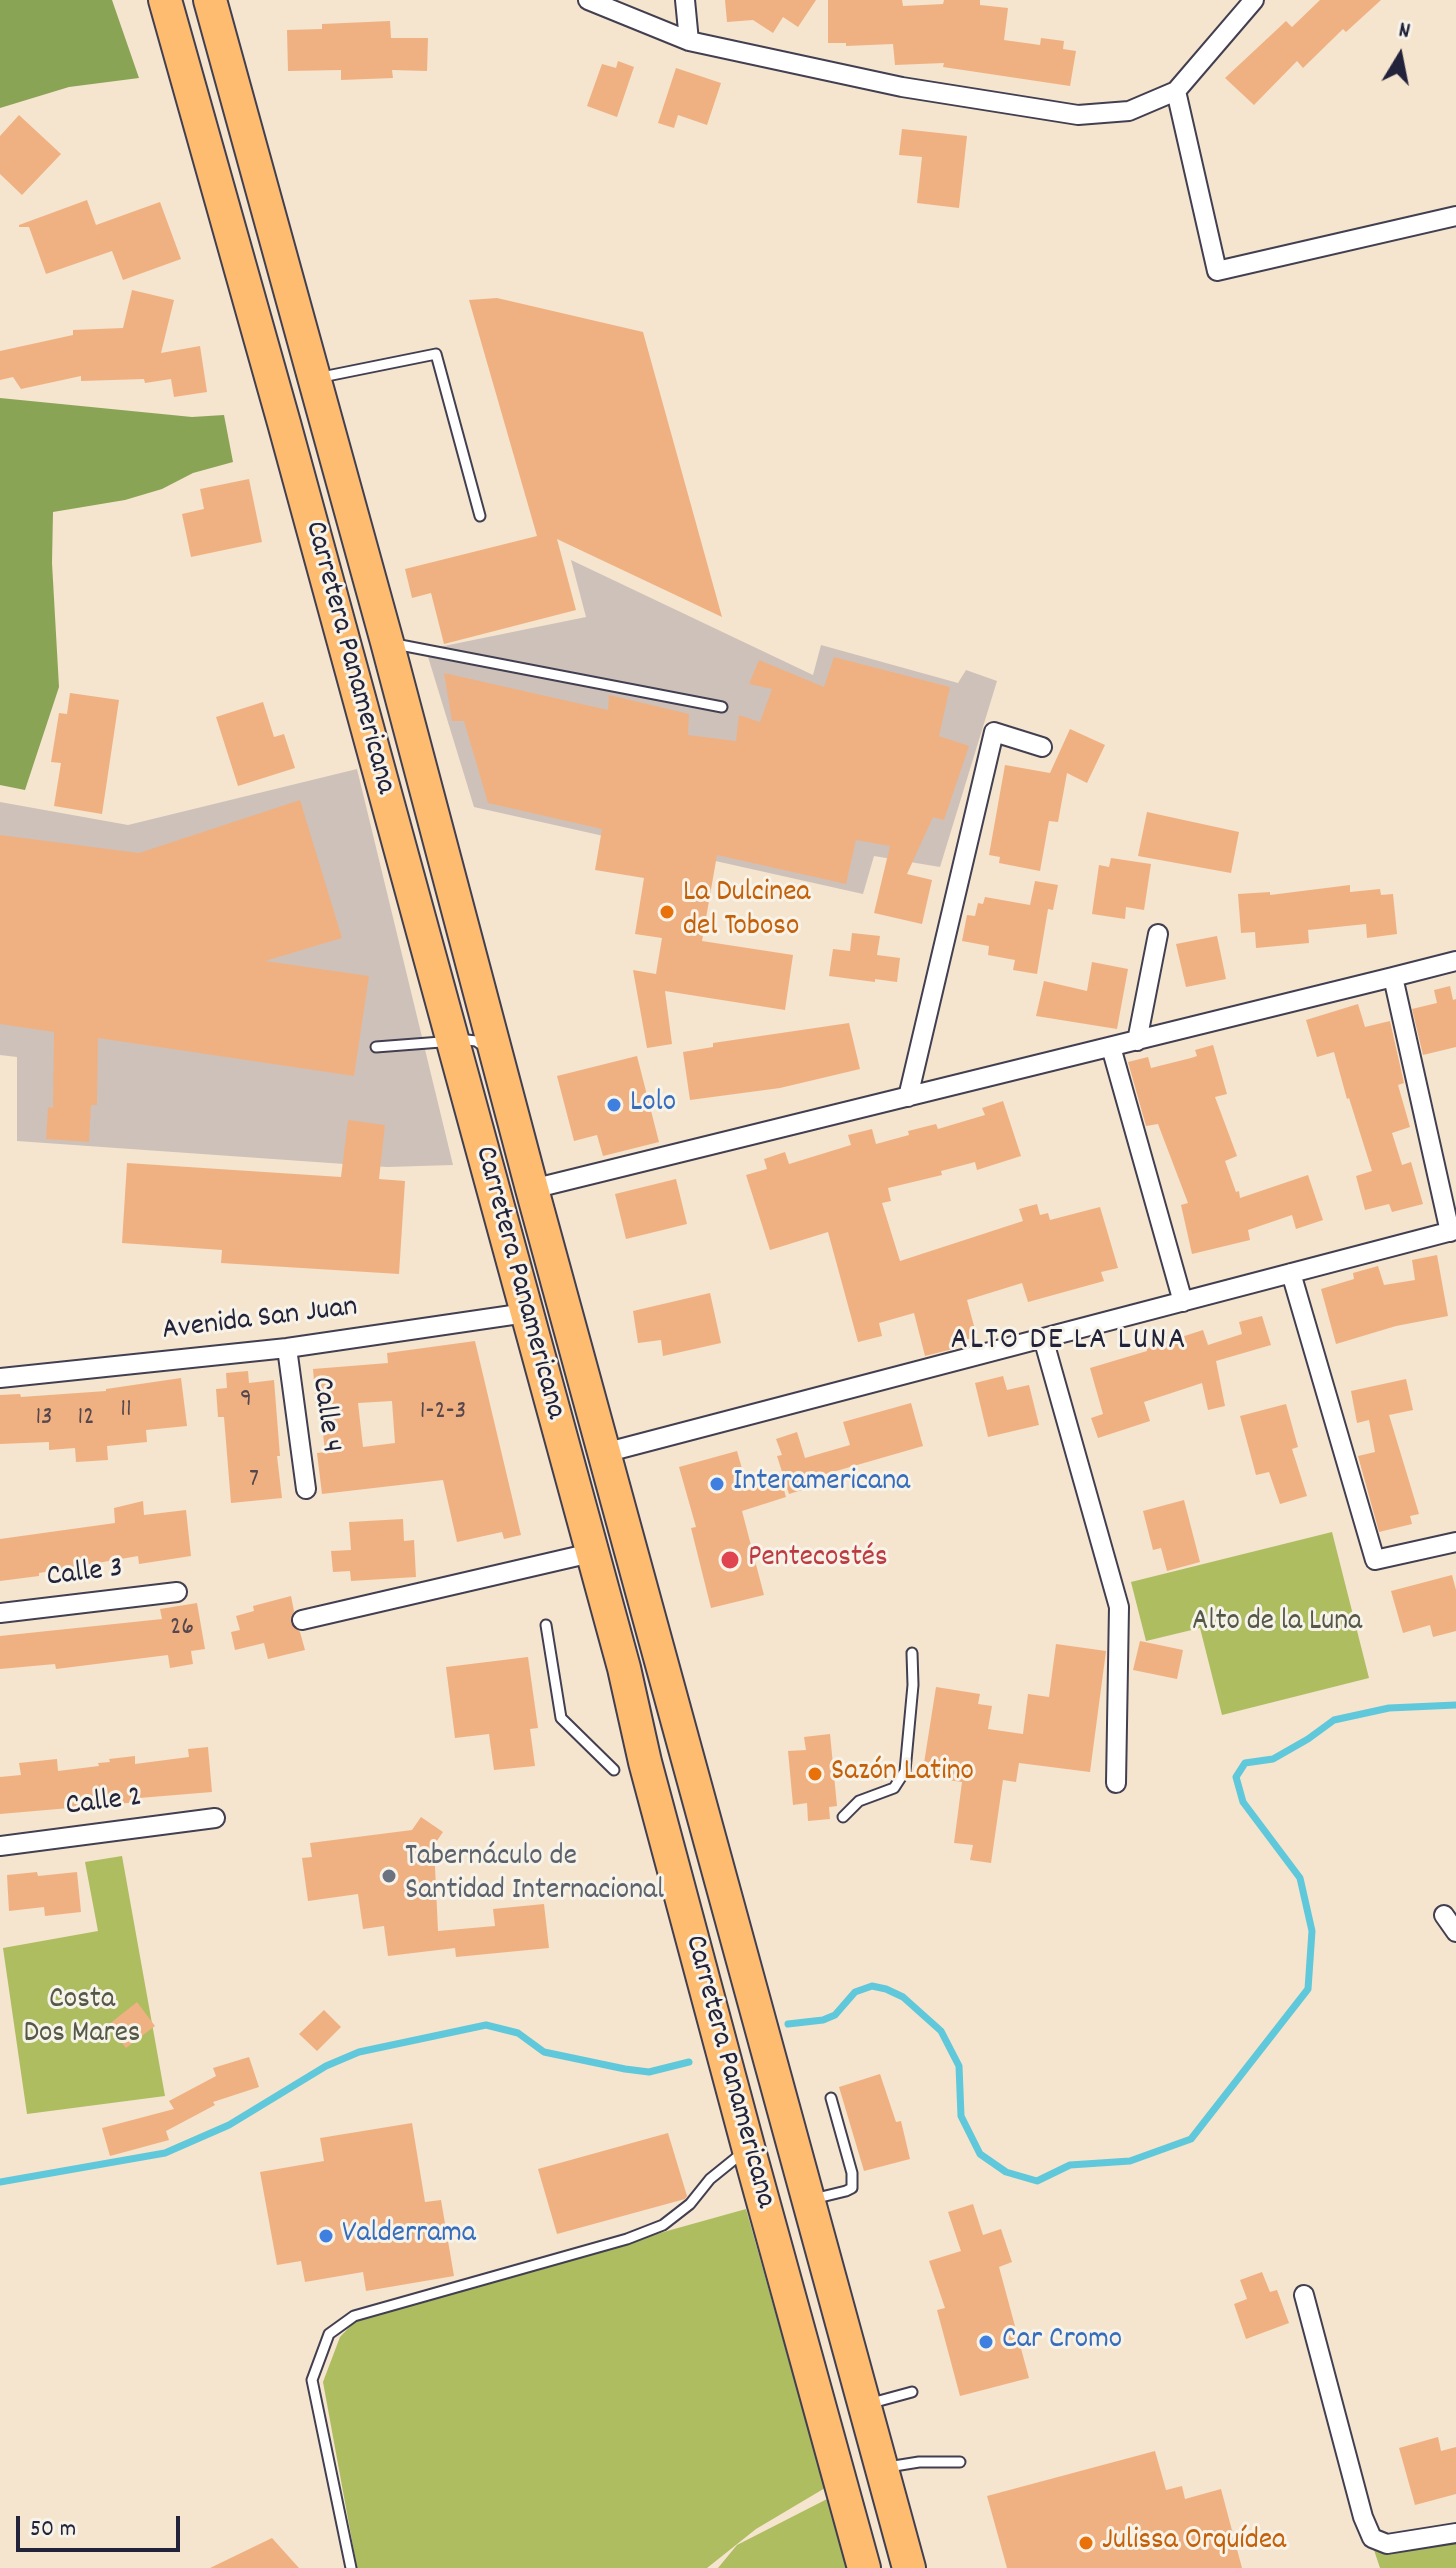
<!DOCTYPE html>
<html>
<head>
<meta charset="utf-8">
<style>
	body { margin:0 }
	#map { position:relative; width:1456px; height:2568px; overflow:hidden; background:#f5e4ce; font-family:Dekko,sans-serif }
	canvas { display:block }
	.north { position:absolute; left:1360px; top:16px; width:80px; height:80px; -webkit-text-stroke:6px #f7f3e8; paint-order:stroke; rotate:10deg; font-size:22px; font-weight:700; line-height:32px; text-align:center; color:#22223b }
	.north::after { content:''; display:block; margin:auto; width:28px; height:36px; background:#22223b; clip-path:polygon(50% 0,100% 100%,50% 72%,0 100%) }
	.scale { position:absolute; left:16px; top:2516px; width:164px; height:36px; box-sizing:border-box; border:4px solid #22223b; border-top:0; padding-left:10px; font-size:24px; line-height:28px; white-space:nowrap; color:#22223b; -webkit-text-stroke:6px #f7f3e8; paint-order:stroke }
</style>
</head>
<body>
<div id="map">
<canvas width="1456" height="2568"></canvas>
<div class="north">N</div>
<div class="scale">50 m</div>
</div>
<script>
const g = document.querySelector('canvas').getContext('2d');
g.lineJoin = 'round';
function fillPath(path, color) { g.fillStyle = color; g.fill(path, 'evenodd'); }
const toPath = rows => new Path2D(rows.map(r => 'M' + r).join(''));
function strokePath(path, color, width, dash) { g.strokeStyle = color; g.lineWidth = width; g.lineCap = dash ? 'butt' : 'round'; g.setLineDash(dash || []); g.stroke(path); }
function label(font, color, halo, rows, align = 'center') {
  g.font = font + ' Dekko,sans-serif'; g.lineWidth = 6; g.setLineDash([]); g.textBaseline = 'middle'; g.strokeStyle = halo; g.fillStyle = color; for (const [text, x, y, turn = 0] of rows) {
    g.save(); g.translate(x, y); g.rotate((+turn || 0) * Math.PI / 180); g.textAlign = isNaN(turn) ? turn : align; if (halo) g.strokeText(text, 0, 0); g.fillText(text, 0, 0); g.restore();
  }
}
const industrial = toPath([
	[571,560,813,675,821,645,958,683,966,670,997,681,940,867,874,856,863,894,474,807,425,647,444,646,586,617],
	[357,769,453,1165,387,1167,17,1141,17,1057,0,1055,0,802,128,825]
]);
const green = toPath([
	[1332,1532,1369,1678,1222,1715,1200,1628,1146,1641,1131,1582],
	[122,1856,165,2096,27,2114,3,1948,98,1931,85,1862],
	[746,2209,825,2488,756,2529,707,2568,357,2568,323,2382,340,2337,359,2317],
	[831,2497,849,2568,718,2568,737,2545],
	[1456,2540,1456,2568,1380,2568,1374,2550]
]);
const forest = toPath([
	[0,0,112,0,139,78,69,87,0,108],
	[0,398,192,417,224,415,233,462,193,473,162,489,125,500,53,512,52,563,59,687,25,790,0,785]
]);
const stream = toPath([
	[788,2024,823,2020,835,2015,855,1992,872,1986,886,1989,903,1997,941,2031,959,2066,961,2116,980,2154,1006,2172,1037,2181,1070,2165,1130,2161,1191,2139,1308,1989,1312,1931,1300,1878,1243,1802,1236,1777,1245,1763,1273,1759,1308,1739,1334,1720,1389,1708,1456,1705],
	[0,2182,165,2153,229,2125,326,2066,359,2052,486,2025,518,2033,544,2052,625,2069,649,2072,689,2062]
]);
const building = toPath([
	[725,0,816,0,798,27,783,17,773,33,753,20,727,22],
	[828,0,902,0,903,6,943,4,944,0,980,0,980,5,1008,8,1004,40,1040,45,1041,38,1064,41,1063,49,1076,51,1070,86,943,67,944,63,895,65,893,44,846,46,846,43,828,43],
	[1320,0,1381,0,1346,32,1343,29,1303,68,1297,61,1254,105,1225,78,1286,21,1292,27],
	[390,21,391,38,428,38,427,71,392,70,393,78,341,80,341,70,288,71,287,30,322,29,322,24],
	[618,61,634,67,617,117,587,106,602,64,616,68],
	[676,68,721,83,707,125,678,115,674,128,658,123],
	[19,115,61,154,22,195,0,174,0,136],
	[902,129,967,136,959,208,917,203,922,157,899,155],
	[87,200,96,225,160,202,181,259,123,280,112,251,46,274,29,227,19,227,19,225],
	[132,290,174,300,161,353,200,346,207,392,174,397,171,379,145,383,144,379,81,381,81,376,21,389,13,377,0,380,0,351,73,335,73,330,123,328],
	[497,298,643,332,722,617,557,539,576,610,444,644,431,593,412,598,405,569,537,536,469,300],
	[249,479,262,542,191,557,182,514,204,509,200,489],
	[834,657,950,687,939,736,969,746,944,820,933,817,907,874,932,880,922,924,874,913,890,846,856,840,846,884,717,855,702,941,793,955,785,1010,665,991,672,1044,647,1048,633,970,656,974,662,938,635,934,644,878,595,870,602,829,488,803,464,721,452,721,444,673,608,710,609,695,689,714,688,735,736,741,739,715,760,722,772,689,749,684,759,660,824,687],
	[70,693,119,700,102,814,54,806,61,763,51,762,59,713,67,714],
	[263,702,274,737,284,734,295,768,238,786,216,717],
	[1070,729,1105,745,1087,783,1067,773,1058,822,1049,821,1040,871,999,863,1000,857,989,855,1005,765,1050,773],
	[300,800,342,938,265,961,369,976,354,1076,98,1038,97,1105,91,1105,89,1142,46,1139,48,1107,53,1108,54,1032,0,1024,0,835,139,853],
	[1147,812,1239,832,1231,873,1138,856],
	[1111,858,1151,864,1144,910,1126,907,1125,919,1092,914,1099,865,1109,867],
	[1035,881,1058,885,1053,910,1048,909,1037,974,1013,970,1015,960,988,955,989,946,962,941,967,915,975,916,978,903,983,904,985,897,1030,905],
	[1350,885,1350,892,1380,889,1381,895,1393,894,1397,934,1367,938,1366,924,1308,930,1309,943,1256,948,1255,932,1241,933,1238,894,1270,892,1270,895],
	[852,933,880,936,877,955,900,958,897,982,875,979,875,982,829,976,833,949,850,951],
	[1217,936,1226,979,1186,987,1176,944],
	[1092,962,1128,969,1117,1029,1036,1016,1044,981,1087,991],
	[1450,986,1453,1000,1456,999,1456,1047,1423,1055,1412,1009,1437,1003,1434,990],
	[1358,1004,1365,1027,1390,1021,1404,1083,1398,1085,1410,1127,1392,1133,1402,1165,1411,1162,1423,1204,1392,1212,1389,1204,1365,1210,1356,1176,1372,1171,1349,1098,1347,1099,1334,1052,1317,1057,1306,1020],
	[849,1023,860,1069,780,1088,690,1100,683,1052,713,1047,713,1043],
	[1213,1045,1227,1094,1215,1097,1237,1156,1225,1161,1236,1192,1239,1191,1240,1198,1308,1175,1323,1220,1296,1229,1292,1215,1248,1230,1250,1240,1192,1254,1181,1205,1188,1203,1158,1124,1146,1126,1128,1062,1148,1057,1151,1068,1191,1058,1197,1056,1195,1050],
	[637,1056,659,1142,603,1156,597,1135,574,1141,557,1076],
	[1003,1101,1021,1156,977,1170,975,1162,941,1171,942,1175,888,1188,891,1201,882,1203,900,1261,1023,1221,1019,1209,1037,1204,1040,1215,1048,1213,1050,1220,1100,1207,1118,1268,1101,1272,1104,1281,1028,1302,1022,1283,967,1300,977,1337,955,1342,957,1348,925,1356,914,1313,879,1323,882,1336,858,1342,828,1232,770,1250,746,1175,767,1169,764,1159,785,1152,789,1164,851,1145,848,1135,872,1129,876,1144,909,1135,908,1131,936,1124,938,1129,985,1115,982,1108],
	[348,1120,385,1125,379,1179,405,1181,399,1274,221,1263,222,1250,122,1243,127,1163,341,1177],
	[676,1179,687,1224,626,1239,615,1194],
	[1437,1255,1448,1316,1396,1326,1336,1344,1321,1289,1354,1279,1353,1273,1378,1266,1384,1285,1415,1280,1412,1260],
	[710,1293,721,1343,663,1356,661,1340,638,1343,633,1311],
	[1262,1316,1271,1345,1216,1361,1225,1406,1208,1410,1202,1383,1144,1402,1150,1421,1098,1438,1091,1418,1103,1414,1090,1368,1147,1351,1147,1348,1203,1330,1208,1345,1242,1334,1239,1322],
	[475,1341,521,1535,504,1539,502,1532,457,1542,443,1480,322,1494,317,1453,325,1452,320,1406,316,1407,313,1369,388,1363,387,1353],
	[392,1401,395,1443,363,1447,358,1403],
	[248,1371,249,1383,274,1380,280,1456,277,1456,282,1498,231,1503,224,1417,218,1417,216,1389,227,1388,226,1373],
	[1003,1376,1007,1390,1029,1385,1039,1425,988,1437,975,1383],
	[181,1378,187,1426,146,1430,147,1442,107,1446,108,1460,76,1462,75,1448,49,1450,49,1442,0,1444,0,1395,20,1394,21,1397,106,1391,106,1389],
	[1406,1379,1413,1410,1389,1415,1419,1514,1410,1516,1412,1524,1379,1532,1358,1456,1375,1452,1369,1420,1357,1423,1351,1391],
	[911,1403,923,1446,812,1478,815,1486,789,1494,777,1456,782,1455,776,1439,797,1432,805,1458,850,1445,843,1422],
	[1286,1404,1298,1447,1292,1449,1307,1496,1280,1504,1269,1472,1256,1475,1240,1416],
	[737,1451,748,1490,781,1480,786,1497,742,1511,764,1595,711,1608,691,1528,696,1527,679,1467],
	[1184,1500,1200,1562,1167,1571,1161,1548,1153,1550,1143,1511],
	[143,1501,144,1515,186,1510,191,1556,139,1564,138,1556,39,1573,39,1576,0,1581,0,1539,115,1523,114,1508],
	[403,1519,404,1541,414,1540,416,1577,351,1581,350,1571,333,1572,331,1551,351,1550,349,1522],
	[1452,1575,1456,1590,1456,1631,1433,1637,1430,1625,1403,1633,1391,1591],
	[291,1596,294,1611,291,1623,300,1632,305,1650,268,1659,264,1643,235,1650,231,1632,240,1630,236,1616,254,1611,253,1606],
	[197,1603,205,1649,191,1651,193,1664,170,1668,168,1655,56,1669,55,1664,0,1669,0,1636,162,1619,160,1609],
	[1140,1641,1183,1650,1177,1679,1133,1670],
	[1056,1644,1106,1651,1090,1772,1019,1763,1016,1782,1003,1780,991,1863,970,1860,973,1845,954,1843,962,1782,922,1776,936,1687,980,1694,978,1704,992,1706,988,1729,1023,1734,1028,1694,1049,1697],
	[528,1657,538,1728,530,1729,535,1766,494,1770,489,1734,455,1738,446,1667],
	[830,1734,837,1806,829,1807,830,1819,808,1821,807,1803,793,1805,788,1751,806,1750,804,1737],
	[208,1747,212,1792,139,1798,139,1802,0,1814,0,1777,21,1775,19,1763,57,1759,58,1771,99,1766,98,1763,110,1762,109,1759,135,1756,135,1764,189,1757,188,1749],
	[421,1817,443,1832,434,1845,438,1931,495,1926,493,1909,544,1904,549,1948,456,1957,455,1948,388,1956,384,1926,363,1929,358,1894,308,1901,302,1858,312,1857,310,1843,412,1830],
	[37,1872,38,1876,77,1872,81,1912,45,1916,44,1907,9,1911,7,1875],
	[137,2002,155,2026,126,2048,108,2025],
	[324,2010,341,2027,317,2051,299,2034],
	[249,2057,259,2087,213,2102,215,2105,166,2131,169,2140,110,2156,102,2128,174,2109,169,2101,216,2076,213,2068],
	[880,2074,896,2122,901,2121,910,2159,864,2171,839,2087],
	[412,2123,425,2202,441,2200,454,2276,366,2291,363,2272,305,2282,301,2261,277,2265,260,2172,324,2161,320,2138],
	[668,2133,687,2196,685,2199,557,2234,538,2169],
	[973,2204,983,2235,1001,2229,1012,2262,999,2267,1029,2378,960,2396,937,2310,945,2308,929,2261,961,2251,948,2212],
	[1262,2272,1270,2292,1277,2290,1289,2323,1246,2339,1234,2304,1247,2299,1240,2280],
	[1438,2437,1441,2451,1456,2447,1456,2494,1415,2505,1399,2448],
	[1155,2451,1166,2490,1182,2486,1185,2499,1221,2489,1242,2568,1007,2568,987,2496],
	[272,2538,299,2568,210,2568]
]);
const lane = toPath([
	[322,377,436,354,480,516],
	[395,644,722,707],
	[376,1047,467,1040,476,1041,485,1047],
	[546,1625,561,1718,614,1770],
	[843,1817,859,1801,894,1788,905,1771,913,1685,912,1653],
	[813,2199,846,2191,852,2188,852,2173,831,2098],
	[868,2404,912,2392],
	[888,2467,919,2462,960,2462],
	[351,2568,312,2380,329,2334,354,2316,627,2239,663,2225,690,2204,710,2179,736,2158,743,2156]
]);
const street = toPath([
	[588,0,689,41,902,87,1078,115,1129,111,1176,91,1254,0],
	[685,0,689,41],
	[1176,91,1217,271,1456,216],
	[1393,977,1456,961],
	[1137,1041,1158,934],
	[1111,1047,1183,1302],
	[908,1097,994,732,1042,747],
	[532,1189,1393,977,1450,1232],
	[1291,1273,1375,1560,1456,1542],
	[1043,1338,1119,1607,1116,1783],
	[287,1348,306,1489],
	[0,1378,287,1348,526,1313],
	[604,1453,1456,1230],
	[0,1613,177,1592],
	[302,1620,591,1553],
	[0,1846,215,1818],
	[1444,1915,1456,1932],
	[1304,2295,1363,2517,1372,2538,1387,2544,1456,2533]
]);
const highway = toPath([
	[165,0,284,423,624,1668,645,1762,750,2154,864,2568],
	[210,0,387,642,532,1189,909,2568]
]);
const markers = [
	[667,912,8,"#e8710a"],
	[614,1105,8,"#3f7fe0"],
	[717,1484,8,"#3f7fe0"],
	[730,1560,10,"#e0444e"],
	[815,1774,8,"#e8710a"],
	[389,1876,8,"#6b7280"],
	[326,2236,8,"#3f7fe0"],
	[986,2342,8,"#3f7fe0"],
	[1086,2543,8,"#e8710a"]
];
const numberNames = [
	["9",246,1401],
	["11",126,1411],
	["1-2-3",443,1413],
	["13",44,1419],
	["12",86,1419],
	["7",254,1481],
	["26",182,1629]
];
const streetNames = [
	["Carretera Panamericana",348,658,75],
	["Carretera Panamericana",518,1283,75],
	["Avenida San Juan",260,1321,-7],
	["Calle 4",324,1415,82],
	["Calle 3",85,1575,-7],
	["Calle 2",104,1804,-7],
	["Carretera Panamericana",728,2072,75]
];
const foodNames = [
	["La Dulcinea",683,895],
	["del Toboso",683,929],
	["Sazón Latino",831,1774],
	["Julissa Orquídea",1102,2543]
];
const shopNames = [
	["Lolo",630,1105],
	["Interamericana",733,1484],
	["Valderrama",342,2236],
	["Car Cromo",1002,2342]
];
const healthNames = [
	["Pentecostés",748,1560]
];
const parkNames = [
	["Alto de la Luna",1277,1624],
	["Costa",82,2002],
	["Dos Mares",82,2036]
];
const worshipNames = [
	["Tabernáculo de",405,1859],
	["Santidad Internacional",405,1893]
];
const neighbourhoodNames = [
	["ALTO DE LA LUNA",1069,1343]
];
fillPath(industrial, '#cec1ba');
fillPath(green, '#adbd60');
fillPath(forest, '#8aa456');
strokePath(stream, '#5fc8da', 7);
fillPath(building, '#f0b182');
strokePath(lane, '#423f51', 13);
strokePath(street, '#423f51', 22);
strokePath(highway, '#423f51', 36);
strokePath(lane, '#fff', 9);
strokePath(street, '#fff', 18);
strokePath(highway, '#fdbc70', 32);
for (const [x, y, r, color] of markers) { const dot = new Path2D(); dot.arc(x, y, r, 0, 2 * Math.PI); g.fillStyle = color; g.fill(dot); strokePath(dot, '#f7f3e8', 3); }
label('26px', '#56464d', null, numberNames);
label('30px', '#22223b', '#f7f3e8', streetNames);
label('30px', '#c56008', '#f7f3e8', foodNames, 'left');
label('30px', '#366cbe', '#f7f3e8', shopNames, 'left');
label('30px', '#be3a42', '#f7f3e8', healthNames, 'left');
label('30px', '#535848', '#f7f3e8', parkNames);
label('30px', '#5b616d', '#f7f3e8', worshipNames, 'left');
g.letterSpacing = '2px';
label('32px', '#22223b', '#f7f3e8', neighbourhoodNames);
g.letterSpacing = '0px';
</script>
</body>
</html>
